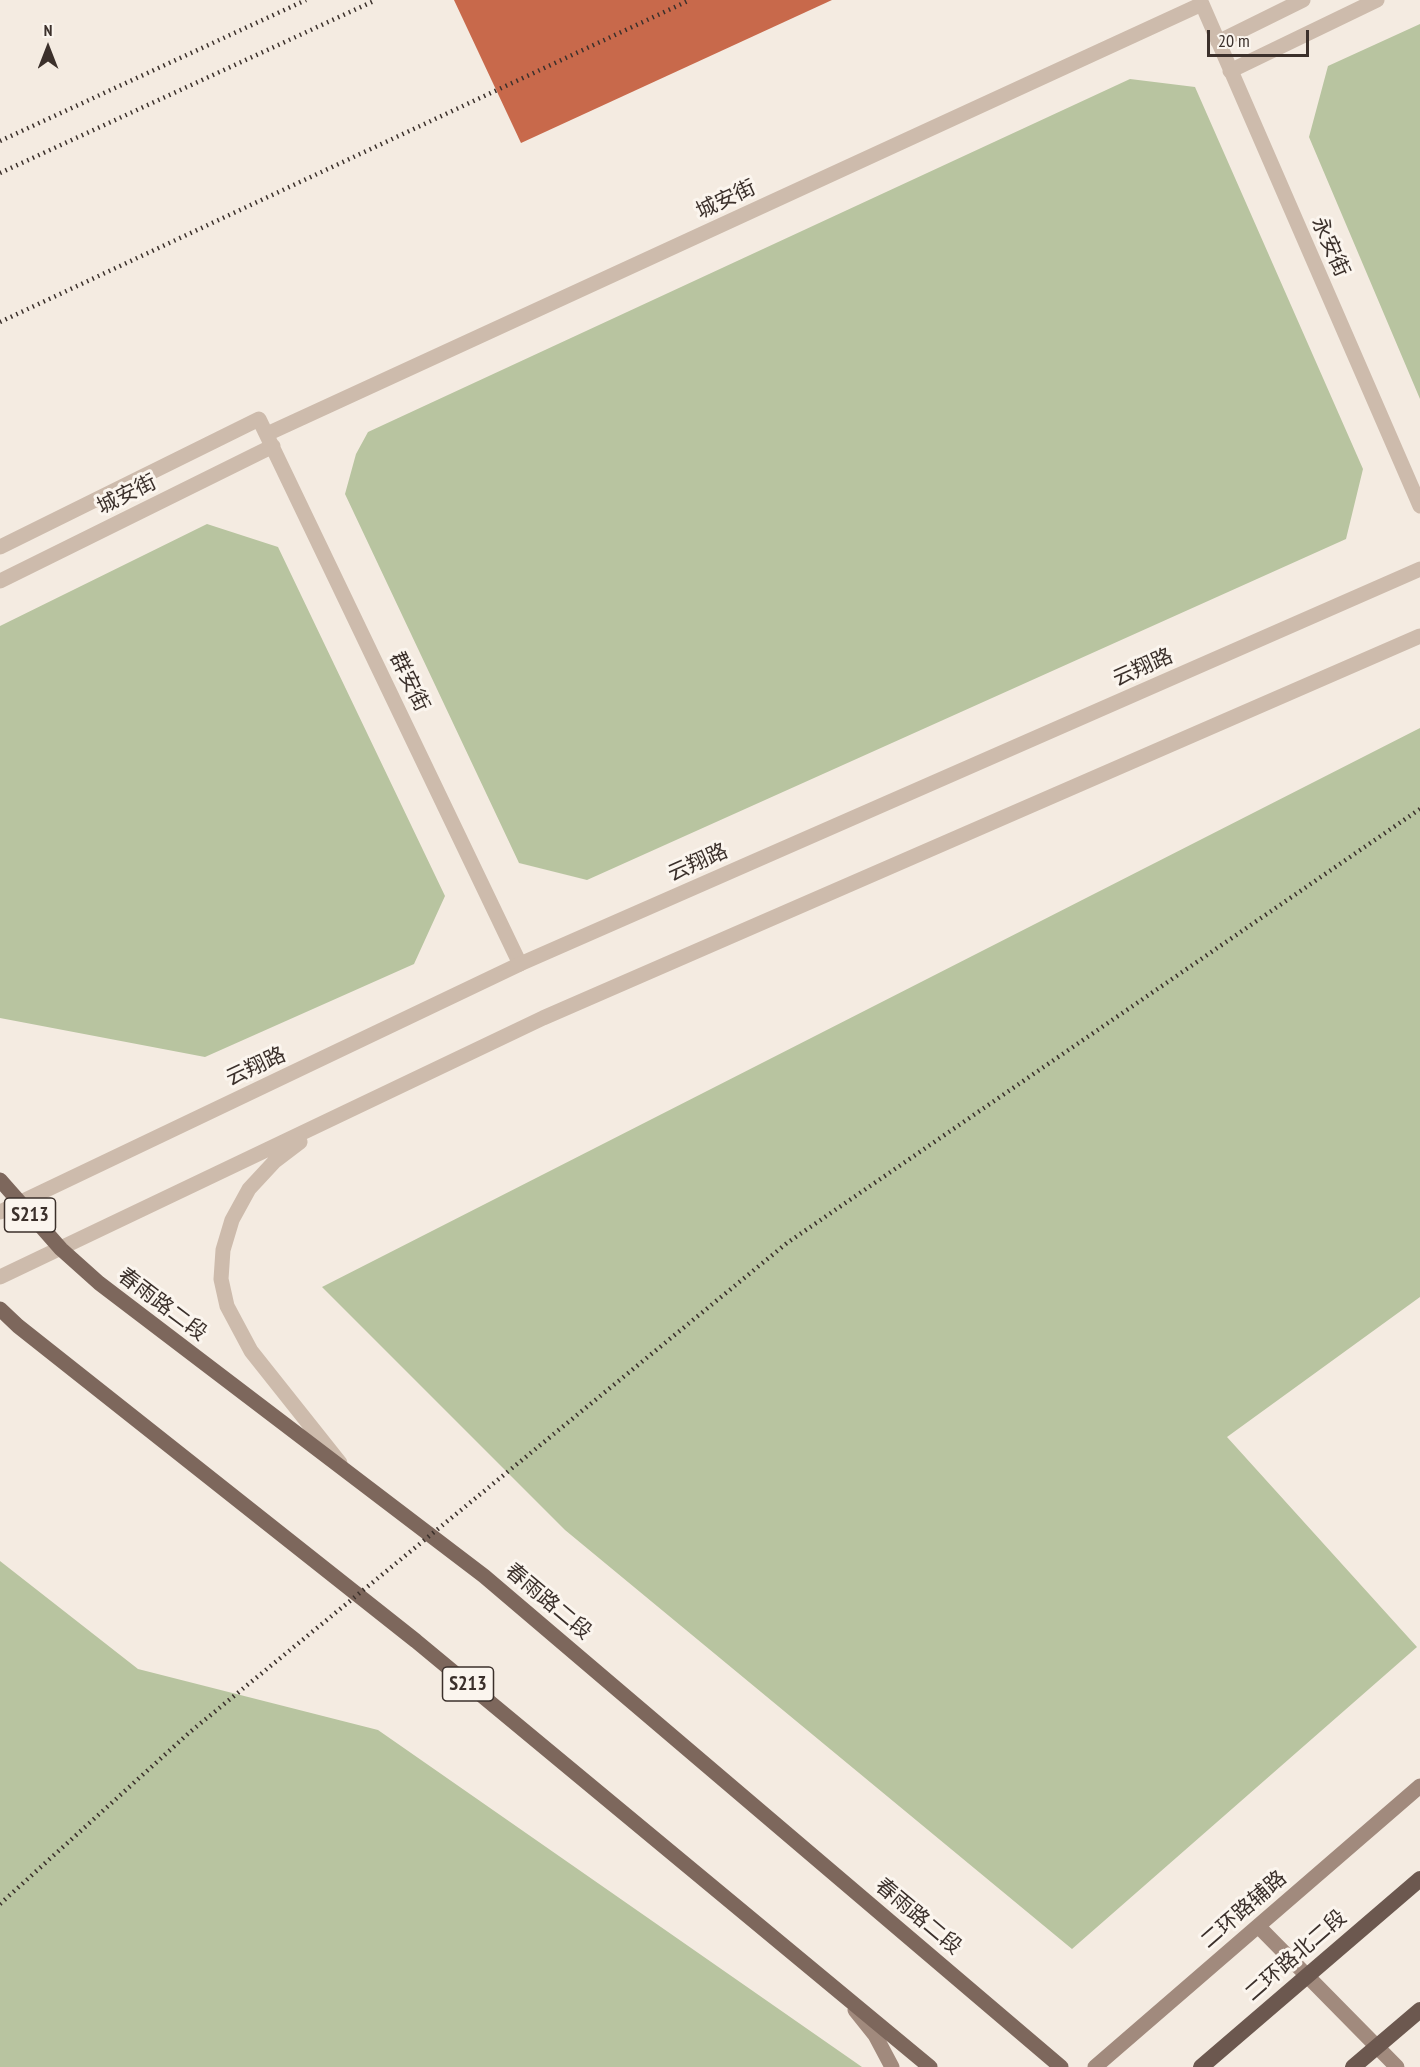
<!DOCTYPE html>
<html>
<head>
<meta charset="utf-8">
<style>
	body { margin:0 }
	#map { position:relative; width:1420px; height:2067px; overflow:hidden; background:#f4ebe1; font-family:"PT Sans Narrow",sans-serif }
	canvas { display:block }
	.north { position:absolute; left:18px; top:18px; width:60px; height:60px; -webkit-text-stroke:4px #fbf5ee; paint-order:stroke; rotate:0deg; font-size:16px; font-weight:700; line-height:24px; text-align:center; color:#3b302b }
	.north::after { content:''; display:block; margin:auto; width:21px; height:27px; background:#3b302b; clip-path:polygon(50% 0,100% 100%,50% 72%,0 100%) }
	.scale { position:absolute; left:1207px; top:30px; width:102px; height:27px; box-sizing:border-box; border:3px solid #3b302b; border-top:0; padding-left:8px; font-size:18px; line-height:21px; white-space:nowrap; color:#3b302b; -webkit-text-stroke:4px #fbf5ee; paint-order:stroke }
</style>
</head>
<body>
<div id="map">
<canvas width="1420" height="2067"></canvas>
<div class="north">N</div>
<div class="scale">20 m</div>
</div>
<script>
const g = document.querySelector('canvas').getContext('2d');
g.lineJoin = 'round';
function fillPath(path, color) { g.fillStyle = color; g.fill(path, 'evenodd'); }
const toPath = rows => new Path2D(rows.map(r => 'M' + r).join(''));
function strokePath(path, color, width, dash) { g.strokeStyle = color; g.lineWidth = width; g.lineCap = dash ? 'butt' : 'round'; g.setLineDash(dash || []); g.stroke(path); }
function label(font, color, halo, rows, align = 'center') {
  g.font = font + ' "PT Sans Narrow","Noto Sans SC",sans-serif'; g.lineWidth = 6; g.setLineDash([]); g.textBaseline = 'middle'; g.strokeStyle = halo; g.fillStyle = color; for (const [text, x, y, turn = 0] of rows) {
    g.save(); g.translate(x, y); g.rotate((+turn || 0) * Math.PI / 180); g.textAlign = isNaN(turn) ? turn : align; if (halo) g.strokeText(text, 0, 0); g.fillText(text, 0, 0); g.restore();
  }
}
const green = toPath([
	[1420,24,1420,399,1309,137,1328,66],
	[1130,79,1195,87,1363,469,1346,539,587,880,519,863,345,494,356,454,368,432],
	[207,524,278,547,445,896,414,964,205,1057,0,1018,0,626],
	[1420,728,1420,1297,1227,1437,1417,1647,1072,1949,565,1530,322,1287],
	[0,1561,138,1669,378,1730,862,2067,0,2067]
]);
const building = toPath([
	[454,0,832,0,521,143]
]);
const minor = toPath([
	[1218,42,1303,0],
	[1230,71,1377,0],
	[267,434,1202,4,1420,506],
	[0,547,259,419,520,964],
	[0,581,273,446]
]);
const tertiary = toPath([
	[300,1142,275,1161,249,1189,232,1220,223,1250,221,1279,227,1306,251,1351,340,1463],
	[0,1212,520,964,1420,569],
	[0,1277,543,1018,1420,636]
]);
const secondary = toPath([
	[1258,1926,1397,2067],
	[855,2010,875,2035,892,2067],
	[1095,2067,1420,1786]
]);
const primary = toPath([
	[0,1180,61,1249,99,1283,484,1576,1061,2067],
	[0,1309,18,1326,416,1641,930,2067]
]);
const trunk = toPath([
	[1201,2067,1420,1879],
	[1353,2067,1420,2010]
]);
const rail = toPath([
	[0,141,306,0],
	[0,173,376,0],
	[0,322,690,0],
	[0,1904,190,1732,787,1243,1420,809]
]);
const shields = [
	[30,1215,51],
	[468,1684,51]
];
const shieldNames = [
	["S213",30,1215],
	["S213",468,1684]
];
const streetNames = [
	["城安街",726,200,-25],
	["永安街",1330,247,66],
	["城安街",127,495,-26],
	["云翔路",1143,668,-24],
	["群安街",409,682,64],
	["云翔路",698,863,-24],
	["云翔路",256,1067,-25],
	["春雨路二段",162,1305,37],
	["春雨路二段",548,1602,40],
	["二环路辅路",1244,1910,-41],
	["春雨路二段",918,1917,40],
	["二环路北二段",1296,1956,-41]
];
fillPath(green, '#b8c4a0');
fillPath(building, '#c8694b');
strokePath(minor, '#cdbbac', 15);
strokePath(tertiary, '#cdbbac', 15);
strokePath(secondary, '#a18a7d', 15);
strokePath(primary, '#7d675c', 15);
strokePath(trunk, '#6c584f', 16);
strokePath(rail, '#3b302b', 4.5, [1.5, 4.5]);
for (const [x, y, w] of shields) { const box = new Path2D(); box.roundRect(x - w / 2, y - 17, w, 34, 4.5); g.fillStyle = '#fbf5ee'; g.fill(box); strokePath(box, '#3b302b', 1.5); }
label('bold 20px', '#3b302b', null, shieldNames);
label('21px', '#3b302b', '#fbf5ee', streetNames);
</script>
</body>
</html>
